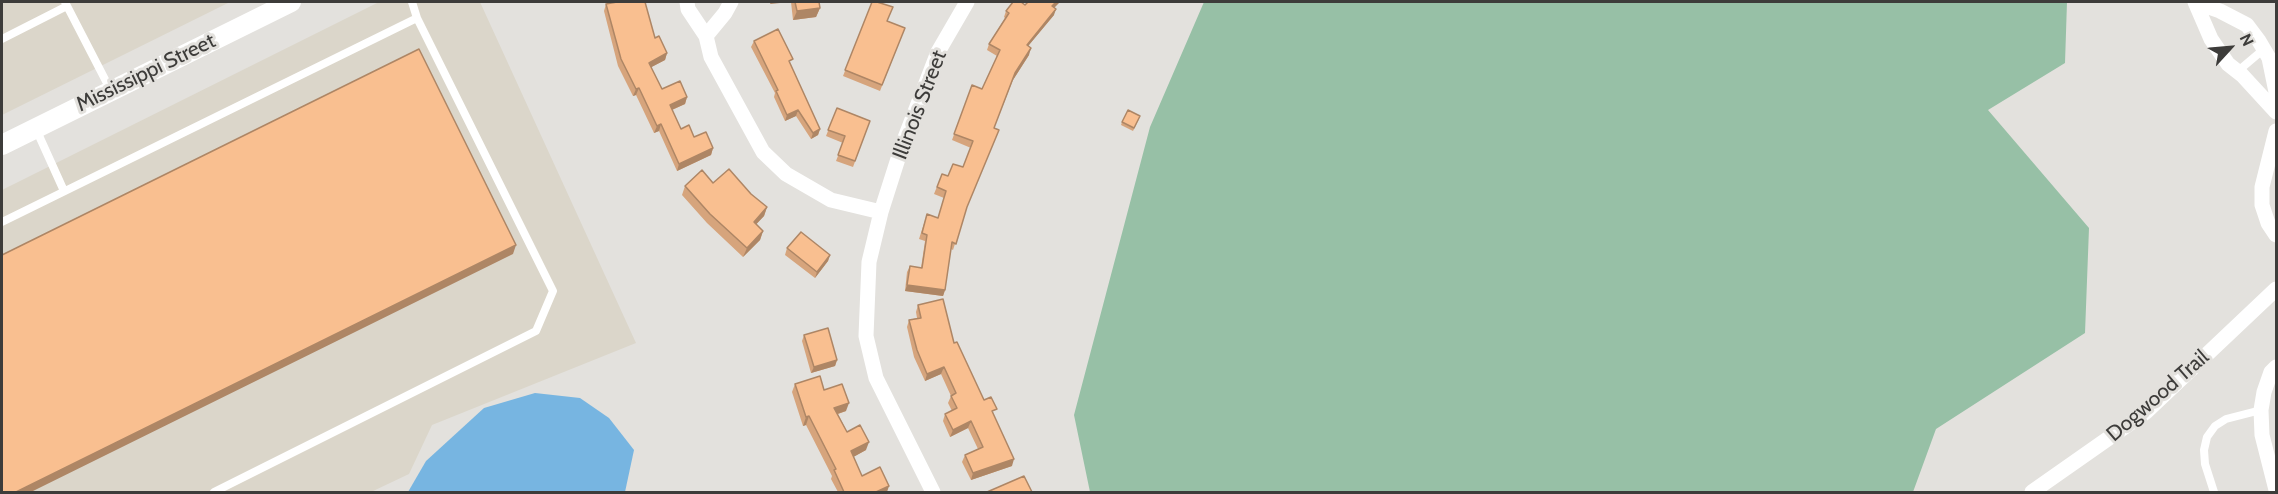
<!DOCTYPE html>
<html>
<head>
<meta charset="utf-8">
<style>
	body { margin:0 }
	#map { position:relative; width:2278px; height:494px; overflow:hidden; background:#e3e1dd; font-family:Cabin,sans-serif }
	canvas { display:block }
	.frame { position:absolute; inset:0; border:3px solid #3d3c3a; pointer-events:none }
	.north { position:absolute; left:2200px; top:18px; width:60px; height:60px; -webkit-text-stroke:4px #e3e1dd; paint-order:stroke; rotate:64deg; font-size:16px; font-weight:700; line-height:24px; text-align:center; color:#3d3c3a }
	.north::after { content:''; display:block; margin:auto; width:21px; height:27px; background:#3d3c3a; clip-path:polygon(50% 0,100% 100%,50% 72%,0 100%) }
</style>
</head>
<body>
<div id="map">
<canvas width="2278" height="494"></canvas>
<div class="frame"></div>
<div class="north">N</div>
</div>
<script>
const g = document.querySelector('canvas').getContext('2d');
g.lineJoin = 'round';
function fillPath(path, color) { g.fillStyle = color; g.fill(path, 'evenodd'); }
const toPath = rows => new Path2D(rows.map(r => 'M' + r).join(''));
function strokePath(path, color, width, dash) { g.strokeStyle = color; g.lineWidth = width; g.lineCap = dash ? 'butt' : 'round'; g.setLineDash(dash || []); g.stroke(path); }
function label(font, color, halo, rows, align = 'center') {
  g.font = font + ' Cabin,sans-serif'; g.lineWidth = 6; g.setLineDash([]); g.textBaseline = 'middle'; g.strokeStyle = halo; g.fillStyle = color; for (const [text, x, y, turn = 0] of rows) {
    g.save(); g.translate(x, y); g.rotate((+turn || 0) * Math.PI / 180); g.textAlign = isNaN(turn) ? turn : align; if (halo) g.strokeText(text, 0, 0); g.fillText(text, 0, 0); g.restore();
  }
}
const built = toPath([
	[2,2,230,2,2,115],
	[379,2,480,2,636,343,432,425,409,474,371,492,2,492,2,190]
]);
const green = toPath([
	[1204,2,2067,2,2065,63,1988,110,2089,228,2085,333,1936,429,1913,492,1090,492,1074,415,1150,127]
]);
const water = toPath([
	[535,393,580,398,609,418,634,450,625,492,408,492,426,461,484,408]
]);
const service = toPath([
	[65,2,110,89],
	[2,39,67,6],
	[2238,71,2264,49],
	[36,129,64,191],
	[2,222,417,18],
	[214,492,536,331,553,291,417,18,412,2],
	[2214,492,2205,464,2204,450,2207,437,2215,426,2226,419,2261,410]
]);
const minor = toPath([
	[687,2,688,9,706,36,711,57,763,152,786,174,831,200,881,212],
	[2195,2,2211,39,2228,64,2242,75,2276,112],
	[2197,3,2220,11,2247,25,2259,41,2269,58,2276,92],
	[706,36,725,13,731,2],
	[2276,131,2262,187,2262,205,2268,223,2276,235],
	[2276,367,2271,372,2264,392,2261,410,2262,435,2276,490],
	[933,492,876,378,866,336,869,262,881,212,903,143,938,52,967,2],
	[2032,492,2146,412,2276,289]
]);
const tertiary = toPath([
	[2,145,291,2]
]);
const wall = toPath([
	[791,2,819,2,820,8,816,17,793,20],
	[872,2,887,21,905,28,880,91,843,76],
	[606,4,655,38,667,53,665,60,651,67,662,89,687,97,685,104,672,110,681,129,713,148,711,155,677,171,659,131,654,133,636,95,633,96,618,66,604,11],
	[1025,5,1054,8,1054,15,1028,46,1029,55,1013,80,994,128,966,210,953,250,951,249,945,290,943,296,905,291,907,272,910,266,921,268,925,241,919,239,927,214,938,218,944,198,934,194,942,174,948,176,963,167,971,148,952,140,972,85,982,89,997,56,987,50,989,44,1005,18,1004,17,1006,11],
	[754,41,791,65,820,129,818,135,811,139,796,116,785,121,774,97,775,93,751,47],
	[837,108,870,121,853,167,836,161,843,143,826,136],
	[1139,119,1133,131,1121,125,1122,122],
	[713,183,767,207,764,216,756,224,763,231,760,240,743,257,707,223,682,195,685,186],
	[787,248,830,255,828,261,815,278,785,255],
	[918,305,954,343,984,400,994,416,1012,466,971,480,962,462,965,455,978,449,968,428,950,437,943,421,945,414,952,411,948,403,951,396,941,374,925,381,914,357,907,327,909,320,917,318,916,312],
	[804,335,837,360,835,366,811,373,802,341],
	[795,384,824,390,846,411,838,414,847,432,866,450,853,457,862,476,887,492,838,492,831,479,832,476,806,425,803,426,792,392]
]);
const shadedWall = toPath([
	[771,2,790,2,770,4],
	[1056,2,1060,2,1050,12,1052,6],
	[820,8,816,17,793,20,797,11],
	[1056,9,1054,15,1024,51,1027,45],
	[1031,48,1029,55,1013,80,1015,73],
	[667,53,665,60,646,70,649,63],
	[639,88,636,95,633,96,636,89],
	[687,97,685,104,667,112,670,105],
	[798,110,796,116,785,121,787,115],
	[661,124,659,131,654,133,657,126],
	[820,129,818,135,811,139,813,133],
	[713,148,711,155,677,171,679,164],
	[767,207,764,216,750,231,754,222],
	[763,231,760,240,743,257,747,248],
	[516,245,513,254,31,492,16,492],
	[830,255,828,261,815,278,817,272],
	[907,285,945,290,943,296,905,291],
	[837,360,835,366,811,373,814,367],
	[944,367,941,374,925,381,927,374],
	[849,403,846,411,831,416,834,408],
	[809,416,806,425,803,426,806,417],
	[971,421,968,428,950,437,953,430],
	[869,442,866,450,848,460,851,451],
	[1014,459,1012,466,971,480,973,473],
	[889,486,887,492,876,492]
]);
const building = toPath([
	[617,2,645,2,655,38,659,36,667,53,649,63,662,89,680,81,687,97,670,105,681,129,689,125,694,137,706,132,713,148,679,164,661,124,657,126,639,88,636,89,621,59,606,4,617,2],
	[795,2,819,2,820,8,797,11,795,2],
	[872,2,877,2,893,7,887,21,905,28,882,85,845,70,872,2],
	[1013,2,1021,2,1025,5,1028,2,1056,2,1052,6,1056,9,1027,45,1031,48,1015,73,994,128,999,130,967,207,956,244,952,242,945,290,907,285,910,266,922,268,927,235,922,233,927,214,938,218,946,191,937,187,942,174,948,176,953,164,963,167,973,141,954,134,972,85,982,89,1000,50,989,44,1009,13,1006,11,1013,2],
	[778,29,793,59,789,61,820,129,813,133,798,110,787,115,776,91,778,90,754,41,778,29],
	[419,49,516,245,16,492,2,492,2,255,419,49],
	[837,108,870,121,855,161,838,155,845,136,828,130,837,108],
	[1128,110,1140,116,1134,128,1122,122,1128,110],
	[729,169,751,194,767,207,754,222,763,231,747,248,710,214,685,186,702,170,713,183,729,169],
	[801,232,830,255,817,272,787,248,801,232],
	[943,299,954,343,957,342,984,400,991,397,997,409,992,411,1014,459,973,473,965,455,983,447,971,421,953,430,945,414,957,408,951,396,956,393,944,367,927,374,917,350,909,320,921,318,918,305,943,299],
	[828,328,837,360,814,367,804,335,828,328],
	[820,376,824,390,842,384,849,403,834,408,847,432,860,425,869,442,851,451,862,476,880,467,889,486,876,492,844,492,834,470,836,469,809,416,806,417,795,384,820,376],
	[1024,476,1032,492,987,492,1024,476]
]);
const streetNames = [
	["Mississippi Street",146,73,-26],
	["Illinois Street",920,105,-69],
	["Dogwood Trail",2158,396,-41]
];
fillPath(built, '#dbd6ca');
fillPath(green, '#97c0a6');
fillPath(water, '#77b5e1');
strokePath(service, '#fff', 8);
strokePath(minor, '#fff', 15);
strokePath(tertiary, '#fff', 20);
fillPath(wall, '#d6a47c');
fillPath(shadedWall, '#ae8665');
fillPath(building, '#f9bf90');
strokePath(building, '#ae8665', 1.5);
label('21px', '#3d3c3a', '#e3e1dd', streetNames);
</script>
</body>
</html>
